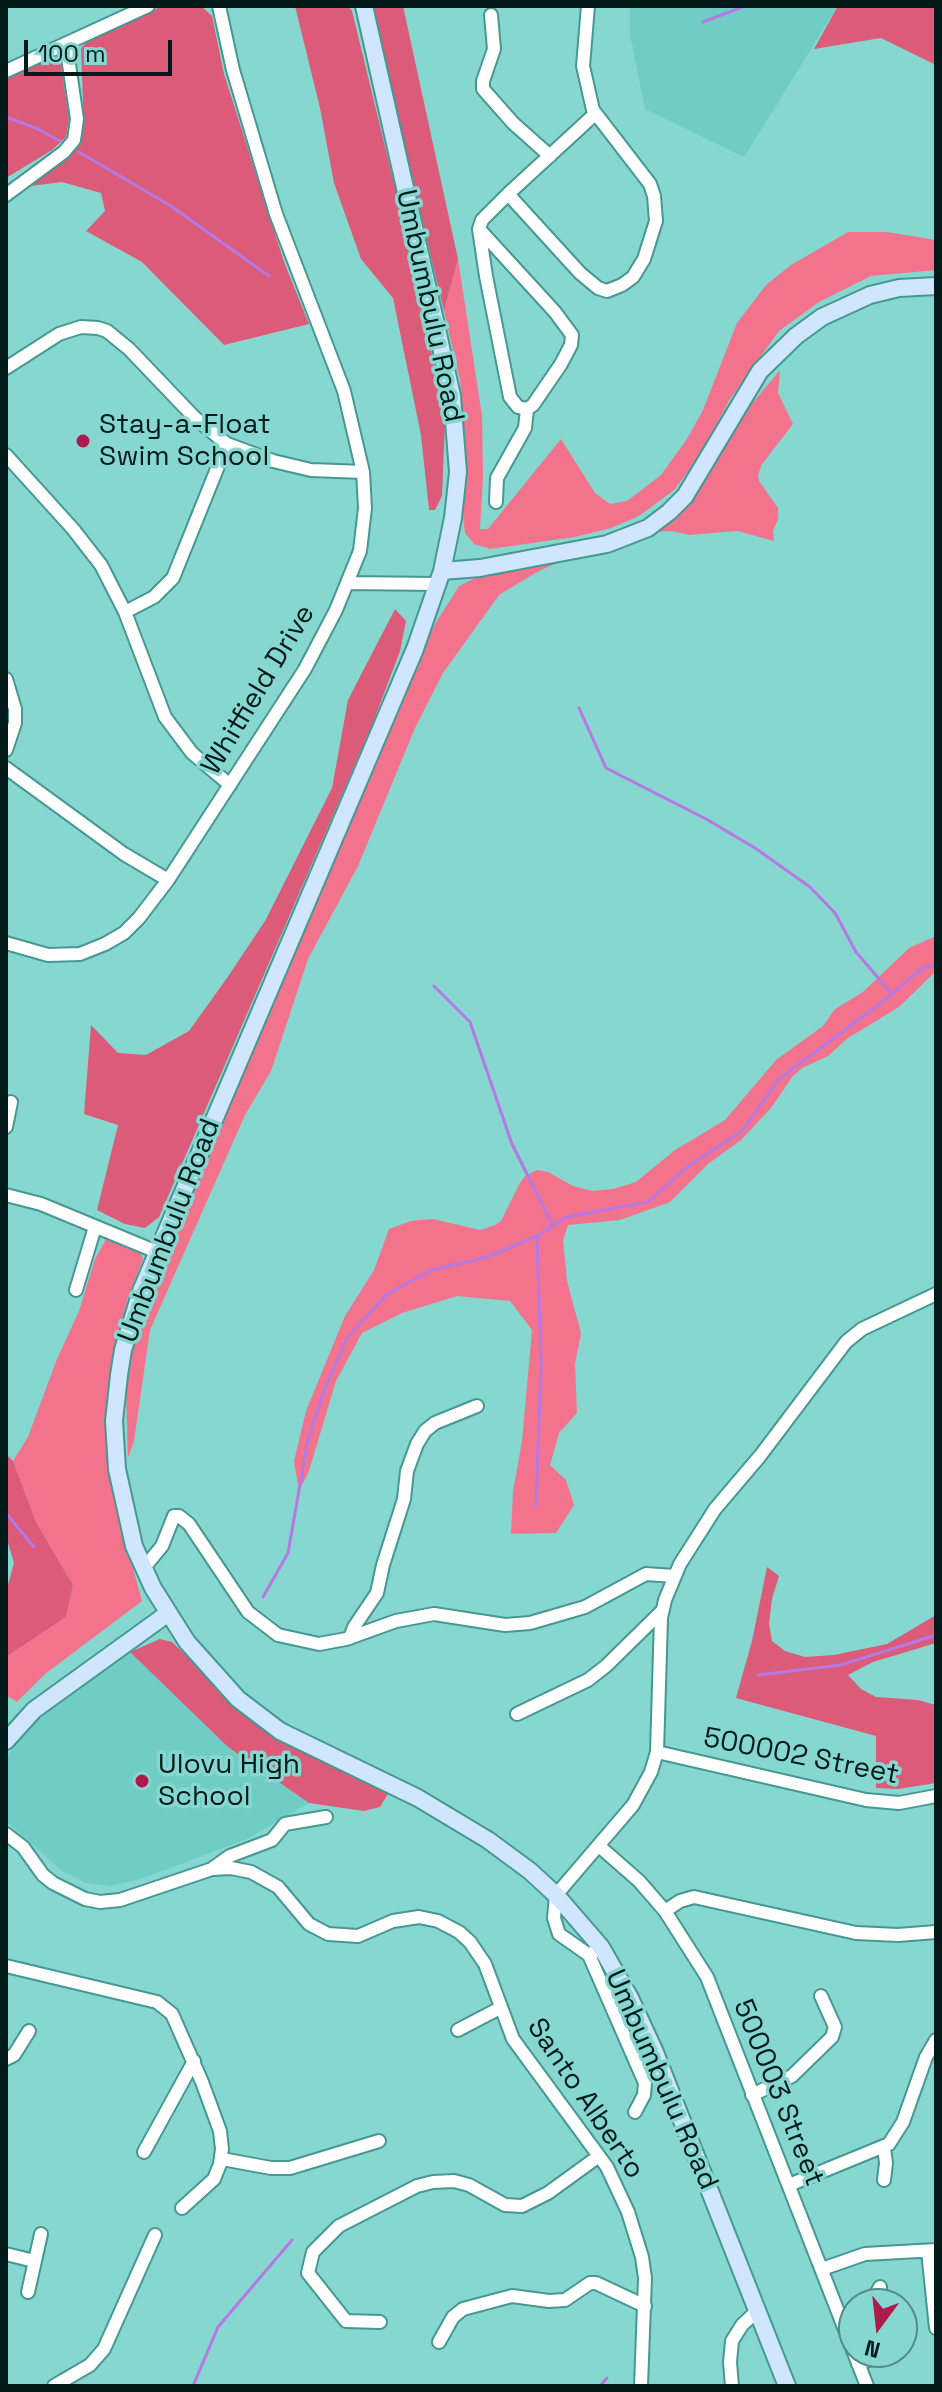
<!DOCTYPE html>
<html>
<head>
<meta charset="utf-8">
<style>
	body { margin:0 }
	#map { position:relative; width:942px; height:2392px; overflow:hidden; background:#86d7d0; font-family:"Space Grotesk",sans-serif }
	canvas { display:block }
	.frame { position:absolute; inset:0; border:8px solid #021b1a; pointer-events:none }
	.north { position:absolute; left:838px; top:2288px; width:80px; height:80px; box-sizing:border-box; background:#86d7d0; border:2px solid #518c87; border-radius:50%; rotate:195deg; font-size:22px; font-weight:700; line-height:32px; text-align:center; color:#021b1a }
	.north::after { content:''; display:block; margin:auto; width:28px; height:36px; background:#ad1a4b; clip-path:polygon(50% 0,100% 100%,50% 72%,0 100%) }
	.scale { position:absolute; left:24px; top:40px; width:148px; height:36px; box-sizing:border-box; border:4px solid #021b1a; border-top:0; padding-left:10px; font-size:24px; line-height:28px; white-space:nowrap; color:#021b1a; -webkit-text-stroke:6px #86d7d0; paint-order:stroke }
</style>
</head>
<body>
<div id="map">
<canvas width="942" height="2392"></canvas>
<div class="frame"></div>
<div class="north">N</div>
<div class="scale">100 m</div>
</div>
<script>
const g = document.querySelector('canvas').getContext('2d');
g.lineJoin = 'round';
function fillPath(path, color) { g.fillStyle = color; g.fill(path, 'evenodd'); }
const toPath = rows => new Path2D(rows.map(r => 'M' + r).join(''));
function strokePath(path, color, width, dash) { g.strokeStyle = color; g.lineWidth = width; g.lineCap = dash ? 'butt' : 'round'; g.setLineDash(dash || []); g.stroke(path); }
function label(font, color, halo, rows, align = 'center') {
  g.font = font + ' "Space Grotesk",sans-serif'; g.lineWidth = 7; g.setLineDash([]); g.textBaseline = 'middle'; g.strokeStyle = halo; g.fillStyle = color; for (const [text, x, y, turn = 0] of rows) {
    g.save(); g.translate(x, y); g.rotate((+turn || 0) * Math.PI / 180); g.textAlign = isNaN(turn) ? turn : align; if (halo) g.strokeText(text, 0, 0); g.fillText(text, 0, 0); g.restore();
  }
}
const built = toPath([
	[630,6,838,6,744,157,645,109,630,35],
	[130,1652,226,1745,309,1803,247,1839,141,1879,110,1886,86,1883,62,1871,6,1821,6,1759,20,1735,49,1707]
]);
const green = toPath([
	[848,232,887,232,936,240,936,270,871,276,819,302,779,331,730,399,699,457,674,490,639,516,611,528,575,537,490,549,474,544,465,533,463,515,466,451,460,380,444,311,458,259,482,416,483,477,480,529,488,529,561,439,595,493,610,504,627,501,661,475,687,439,703,410,737,323,766,285,791,265],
	[780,370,778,393,793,424,762,464,758,475,759,481,778,508,778,519,773,531,774,541,738,531,689,535,672,531,655,532,694,497,751,405],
	[561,561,537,572,499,595,443,673,415,728,358,866,308,959,271,1071,245,1115,150,1330,134,1441,128,1458,126,1389,132,1343,144,1298,417,661,435,624,459,586,481,575],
	[936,936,936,971,899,1007,848,1038,828,1056,802,1068,792,1077,772,1107,741,1140,708,1164,670,1202,620,1220,568,1225,563,1240,567,1281,581,1333,575,1364,577,1413,559,1433,550,1465,566,1480,574,1505,556,1533,511,1534,513,1491,522,1441,532,1330,510,1301,457,1296,402,1313,362,1333,336,1381,309,1471,299,1491,294,1461,306,1411,345,1316,374,1270,389,1229,411,1221,433,1219,480,1230,495,1225,501,1221,520,1183,525,1176,537,1170,548,1172,573,1186,593,1191,613,1189,636,1182,675,1150,725,1120,776,1060,823,1026,835,1009,863,992,909,948],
	[106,1239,139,1249,143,1259,129,1294,115,1344,107,1395,106,1445,120,1521,142,1601,45,1674,17,1702,6,1695,6,1657,66,1617,73,1585,36,1522,13,1461,28,1437,57,1359,79,1311,95,1259]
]);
const forest = toPath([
	[163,6,201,6,212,16,224,74,284,262,309,324,224,345,142,262,86,231,105,211,101,193,62,182,22,187,78,142,84,127,81,48,93,36],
	[295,6,348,6,352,11,416,274,445,421,442,496,435,510,429,510,421,435,393,298,361,259,334,183,320,108],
	[374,6,403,6,458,259,444,311,396,112],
	[838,6,936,6,936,65,881,38,814,49],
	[59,53,69,118,66,137,52,150,6,178,6,76],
	[395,609,406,621,400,651,372,725,159,1217,145,1228,125,1224,97,1210,118,1125,84,1114,91,1025,118,1053,146,1055,189,1031,227,978,265,921,332,788,348,700],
	[6,1454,13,1461,36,1522,73,1585,66,1617,6,1657,6,1592,14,1563,6,1536],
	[767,1567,779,1576,772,1599,769,1624,772,1641,785,1651,805,1657,834,1655,887,1644,936,1615,936,1643,873,1662,848,1675,861,1689,876,1697,918,1700,936,1705,936,1783,898,1789,876,1788,876,1736,736,1698,752,1641],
	[160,1639,172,1642,228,1696,389,1792,380,1807,364,1811,309,1803,228,1747,130,1652]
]);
const stream = toPath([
	[703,22,745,6],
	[6,117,36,128,60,141],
	[79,152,171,206,269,276],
	[579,708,606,768,708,820,755,848,810,887,835,913,856,952,892,994],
	[434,986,470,1022,512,1144,553,1226],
	[536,1506,541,1364,537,1238],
	[6,1513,34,1547],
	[263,1597,288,1553,308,1439,325,1388,347,1338,387,1294,432,1270,487,1257,537,1236,566,1217,648,1202,687,1167,742,1131,779,1079,885,1000,921,969,936,964],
	[758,1675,841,1665,936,1635],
	[193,2386,218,2327,292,2240],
	[600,2386,607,2378]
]);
const street = toPath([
	[491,15,494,49,483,81,483,89,513,123,550,156],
	[6,71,148,6],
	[508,194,595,114],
	[6,195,64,152,74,140,77,119,66,44],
	[479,229,486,276,510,397,518,407,527,409],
	[6,368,59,334,81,327,98,328,107,331,129,349,195,418,227,444,273,461,311,470,363,472],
	[527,409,533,405,561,364,571,345,572,335,555,312,479,229,482,220,508,194,580,273,598,288,607,291,622,285,633,277,644,259,656,221,654,196,650,184,593,110,583,66,588,6],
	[6,455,73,529,101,565,125,612,165,717,192,753,230,785],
	[496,502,497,478,525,428,527,409],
	[347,583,438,584],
	[125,612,154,597,173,578,227,444],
	[6,679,15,709,15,723,6,750],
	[6,768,124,854,168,880],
	[6,943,48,955,80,954,105,944,124,933,139,918,168,880,305,669,336,610,360,551,365,508,363,472,344,391,276,214,233,70,219,6],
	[6,1127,11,1102],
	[6,1195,41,1204,157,1252],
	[76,1290,95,1227],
	[143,1569,162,1546,174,1516,179,1516,189,1524,248,1612,278,1635,319,1644,346,1639,396,1621,434,1614,505,1625,530,1623,585,1607,646,1574,674,1576],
	[350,1638,354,1627,377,1593,383,1565,404,1499,407,1471,417,1444,425,1431,435,1423,477,1406],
	[517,1714,588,1680,606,1666,663,1610],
	[657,1752,866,1800,899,1803,936,1796],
	[6,1834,23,1847,43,1875,53,1883,85,1899,100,1902,120,1900,212,1869,231,1868,251,1872,278,1887,309,1924,328,1934,358,1936,393,1921,419,1917,438,1921,459,1932,470,1942,485,1964,513,2039,607,2167,628,2212,642,2257,645,2278,641,2386],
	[599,1846,639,1881,665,1911,707,1977,867,2386],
	[213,1868,230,1856,272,1840,285,1824,326,1817],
	[665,1911,680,1901,694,1897,856,1933,898,1935,936,1932],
	[594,1952,589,1955,645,2083,644,2095,635,2112],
	[589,1955,559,1934,554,1918,556,1895,633,1805,651,1772,657,1752,661,1618,665,1600,680,1564,715,1509,760,1456,846,1342,862,1329,936,1294],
	[6,1966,157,2002,172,2014,202,2082,220,2131,222,2149,220,2164,214,2179,182,2208],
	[458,2030,500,2008],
	[6,2059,14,2055,29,2031],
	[752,2095,792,2076,832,2037,835,2027,821,1996],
	[144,2152,194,2061],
	[222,2159,271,2168,290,2168,379,2141],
	[884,2180,886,2163,884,2148],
	[789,2185,889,2144,903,2122,926,2057,936,2040],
	[928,2251,936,2328],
	[6,2254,34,2261],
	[822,2269,865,2254,936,2250],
	[28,2292,41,2234],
	[870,2304,880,2287],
	[380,2322,346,2321,308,2273,313,2252,339,2226,417,2186,433,2182,454,2181,469,2185,505,2205,522,2206,548,2193,599,2156],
	[439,2342,453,2317,463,2309,512,2296,549,2301,565,2300,590,2283,596,2283,645,2306],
	[858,2364,890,2352],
	[54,2386,90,2365,104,2349,155,2235],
	[732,2386,730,2362,732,2341,742,2325,757,2311]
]);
const secondary = toPath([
	[364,6,452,396,458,472,453,518,442,571,415,649,141,1291,123,1350,119,1375,114,1421,117,1469,134,1546,153,1588,187,1642,238,1699,280,1731,418,1798,488,1840,530,1871,556,1895,601,1947,630,1998,654,2050,787,2386],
	[442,571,480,568,607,544,648,528,669,512,685,496,760,371,796,336,822,317,870,295,899,288,936,286],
	[6,1741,34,1710,167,1614]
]);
const markers = [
	[83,441,8,"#ad1a4b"],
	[142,1781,8,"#ad1a4b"]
];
const streetNames = [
	["Umbumbulu Road",429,306,78],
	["Whitfield Drive",259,690,-59],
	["Umbumbulu Road",170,1231,-69],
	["500002 Street",801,1757,11],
	["Umbumbulu Road",661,2080,66],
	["500003 Street",778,2093,68],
	["Santo Alberto",585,2099,56]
];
const poiNames = [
	["Stay-a-Float",99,425],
	["Swim School",99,457],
	["Ulovu High",158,1765],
	["School",158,1797]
];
fillPath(built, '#70cdc6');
fillPath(green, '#f3738d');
fillPath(forest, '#db5b78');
strokePath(stream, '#b679e4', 3);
strokePath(street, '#469892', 16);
strokePath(secondary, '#469892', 20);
strokePath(street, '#fff', 12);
strokePath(secondary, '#d0e6fc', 16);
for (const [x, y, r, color] of markers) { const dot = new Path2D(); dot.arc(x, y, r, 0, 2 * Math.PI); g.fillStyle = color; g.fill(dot); strokePath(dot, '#86d7d0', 3); }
label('28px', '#021b1a', '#86d7d0', streetNames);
label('28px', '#021b1a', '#86d7d0', poiNames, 'left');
</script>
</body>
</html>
